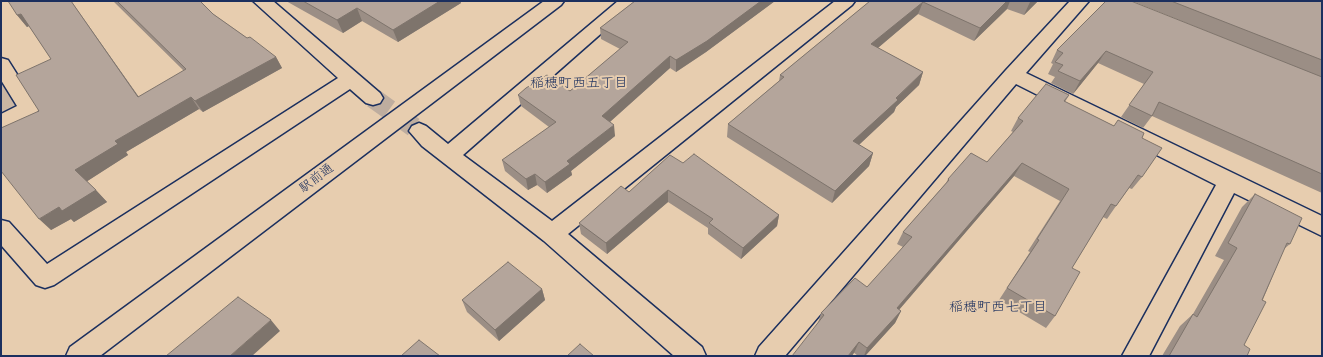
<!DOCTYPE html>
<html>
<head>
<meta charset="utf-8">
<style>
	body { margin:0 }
	#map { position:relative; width:1323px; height:357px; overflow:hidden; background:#e7cdaf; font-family:Mynerve,sans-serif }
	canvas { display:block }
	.frame { position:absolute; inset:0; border:2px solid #1b2f5e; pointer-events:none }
</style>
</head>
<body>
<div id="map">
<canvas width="1323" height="357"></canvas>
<div class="frame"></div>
</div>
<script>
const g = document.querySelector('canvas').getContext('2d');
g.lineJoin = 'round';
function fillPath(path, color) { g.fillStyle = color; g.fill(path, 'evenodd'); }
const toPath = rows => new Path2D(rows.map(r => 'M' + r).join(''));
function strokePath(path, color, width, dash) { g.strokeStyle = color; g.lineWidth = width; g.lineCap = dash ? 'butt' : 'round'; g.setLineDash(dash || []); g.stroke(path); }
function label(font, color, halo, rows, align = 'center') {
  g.font = font + ' Mynerve,"Klee One",sans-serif'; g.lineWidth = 4; g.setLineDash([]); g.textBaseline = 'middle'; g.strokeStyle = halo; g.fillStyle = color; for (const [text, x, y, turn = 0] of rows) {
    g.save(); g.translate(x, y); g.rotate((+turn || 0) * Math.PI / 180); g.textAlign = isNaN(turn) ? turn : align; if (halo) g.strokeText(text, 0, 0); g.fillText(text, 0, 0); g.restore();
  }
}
const green = toPath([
	[1,64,29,109,1,123]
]);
const streetTunnel = toPath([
	[373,98,419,131]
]);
const street = toPath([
	[253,1,273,1,380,93,383,98,380,103,373,105,366,103,350,89,54,285,45,288,36,285,1,245,1,220,9,222,47,264,338,78,253,1],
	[618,1,638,1,463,155,552,221,835,1,855,1,852,5,568,234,702,347,706,356,674,356,544,241,422,146,409,131,412,126,419,123,426,126,448,144,618,1],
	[1070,1,1089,1,1026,73,1322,216,1322,236,1234,193,1149,356,1122,356,1216,185,1016,84,785,356,755,356,759,347,1006,70,1070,1],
	[1,58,8,60,39,109,36,114,1,130,1,114,17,106,1,80,1,58]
]);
const secondary = toPath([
	[544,1,564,1,561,5,100,356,66,356,70,347,544,1]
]);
const wall = toPath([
	[71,1,139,97,184,71,113,1,200,1,213,14,247,38,276,57,282,68,203,112,199,109,126,152,128,155,87,181,107,202,74,222,71,219,51,230,51,59,29,26,27,27,17,15],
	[286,1,460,1,461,3,398,42,362,21,343,33],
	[635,1,775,1,706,52,676,72,670,68,610,122,615,136,571,171,572,175,547,193,537,185,528,190,505,171,502,160,549,127,521,106,518,95,570,91,620,49,601,39,600,28],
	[870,1,1038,1,1024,15,1007,9,974,41,918,14,878,48,923,72,919,85,896,107,894,112,859,145,873,153,869,166,832,203,727,137,728,124,779,81,780,75],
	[1106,1,1290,65,1132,1,1322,1,1322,193,1152,116,1143,128,1121,117,1144,84,1098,63,1073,94,1051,83,1055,77,1048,74,1053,64,1051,63,1057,50],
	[1069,95,1065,102,1114,126,1142,138,1142,177,1132,189,1129,188,1116,206,1107,219,1103,217,1072,268,1055,316,1046,328,999,300,1030,252,1028,251,1060,201,1014,176,899,310,901,311,895,323,865,356,858,356,818,323,821,313,867,287,903,247,897,244,903,232,946,183,948,179,987,162,1013,132,1011,131,1018,118],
	[683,163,779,215,777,226,741,259,708,234,708,228,668,202,607,254,581,234,579,223,629,192],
	[1255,194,1290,244,1284,249,1244,345,1247,356,1162,356,1180,326,1193,314,1224,260,1215,256,1242,207],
	[542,289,545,300,499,341,467,312,462,300]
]);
const shadedWall = toPath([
	[71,1,147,109,138,97],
	[440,1,460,1,461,3,398,42,393,30],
	[761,1,775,1,706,52,676,72,676,60],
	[1007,1,1010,1,1007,9,974,41,980,28],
	[1031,1,1038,1,1024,15,1030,2],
	[923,2,918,14,867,57,871,44],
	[357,8,362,21,343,33,337,20],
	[21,14,31,25,27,27,17,15],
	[1106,51,1098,63,1073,94,1080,81],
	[670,56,670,68,603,128,602,116],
	[276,57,282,68,203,112,195,101],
	[923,72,919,85,896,107,894,112,849,154,853,141],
	[191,97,199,109,126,152,128,155,86,182,75,170,115,141],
	[614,125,615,136,571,171,572,175,547,193,545,182,567,161],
	[873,153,869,166,832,203,835,191],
	[1022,163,1014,176,891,319,897,308],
	[535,174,537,185,528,190,526,179],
	[96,190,107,202,74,222,71,219,51,230,39,219,59,207],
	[668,190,668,202,607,254,606,243],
	[779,215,777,226,741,259,743,248],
	[542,289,545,300,499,341,495,330],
	[901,311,895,323,865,356,864,356,867,348],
	[271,320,280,331,252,356,230,356],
	[859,342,854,353,852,356,848,356]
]);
const building = toPath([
	[8,1,71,1,138,97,186,69,117,1,200,1,213,14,247,38,250,37,276,57,195,101,191,97,115,141,118,144,75,170,96,190,62,211,59,207,39,219,1,171,1,128,39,111,16,75,51,59,21,14,17,15,8,1],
	[303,1,440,1,393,30,357,8,337,20,303,1],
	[635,1,761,1,707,41,676,60,670,56,602,116,614,125,567,161,570,164,545,182,535,174,526,179,502,160,556,122,518,95,526,88,547,75,570,91,628,42,600,28,635,1],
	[870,1,1007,1,980,28,923,2,871,44,923,72,896,98,898,100,853,141,873,153,835,191,728,124,784,77,780,75,870,1],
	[1106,1,1131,1,1322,77,1322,174,1159,102,1152,116,1129,105,1153,72,1106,51,1080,81,1058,71,1063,65,1055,62,1063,53,1057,50,1106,1],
	[1171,1,1322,1,1322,60,1171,1],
	[1046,84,1069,95,1064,101,1114,126,1118,120,1144,133,1142,138,1162,148,1142,177,1138,175,1116,206,1111,204,1072,268,1080,272,1055,316,1007,288,1039,240,1037,239,1069,189,1022,163,897,308,901,311,867,348,859,342,848,356,792,356,824,315,821,313,855,278,867,287,912,237,903,232,949,180,948,179,971,153,987,162,1023,121,1018,118,1046,84],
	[694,154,779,215,743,248,709,223,713,219,668,190,606,243,579,223,621,186,629,192,670,155,683,163,694,154],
	[1255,194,1302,218,1290,244,1287,243,1262,300,1266,302,1244,345,1250,349,1247,356,1169,356,1193,314,1197,317,1237,248,1228,243,1255,194],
	[508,262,542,289,495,330,462,300,508,262],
	[238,297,271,320,230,356,166,356,238,297],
	[419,340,440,356,401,356,419,340],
	[580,344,594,356,567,356,580,344]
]);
const streetNames = [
	["駅前通",317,179,-37]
];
const neighbourhoodNames = [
	["稲穂町西五丁目",579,84],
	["稲穂町西七丁目",998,308]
];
fillPath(green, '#cab6a3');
strokePath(streetTunnel, '#bead9f', 20, [20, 10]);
strokePath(street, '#1b2f5e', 3);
strokePath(secondary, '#1b2f5e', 3);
fillPath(street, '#e7cdaf');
fillPath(secondary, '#e7cdaf');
fillPath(wall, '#9b8e85');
fillPath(shadedWall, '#7e746c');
fillPath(building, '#b4a59b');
strokePath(building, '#7e746c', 1);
label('13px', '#1b2f5e', '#e7cdaf', streetNames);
label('14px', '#1b2f5e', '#e7cdaf', neighbourhoodNames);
</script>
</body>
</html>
